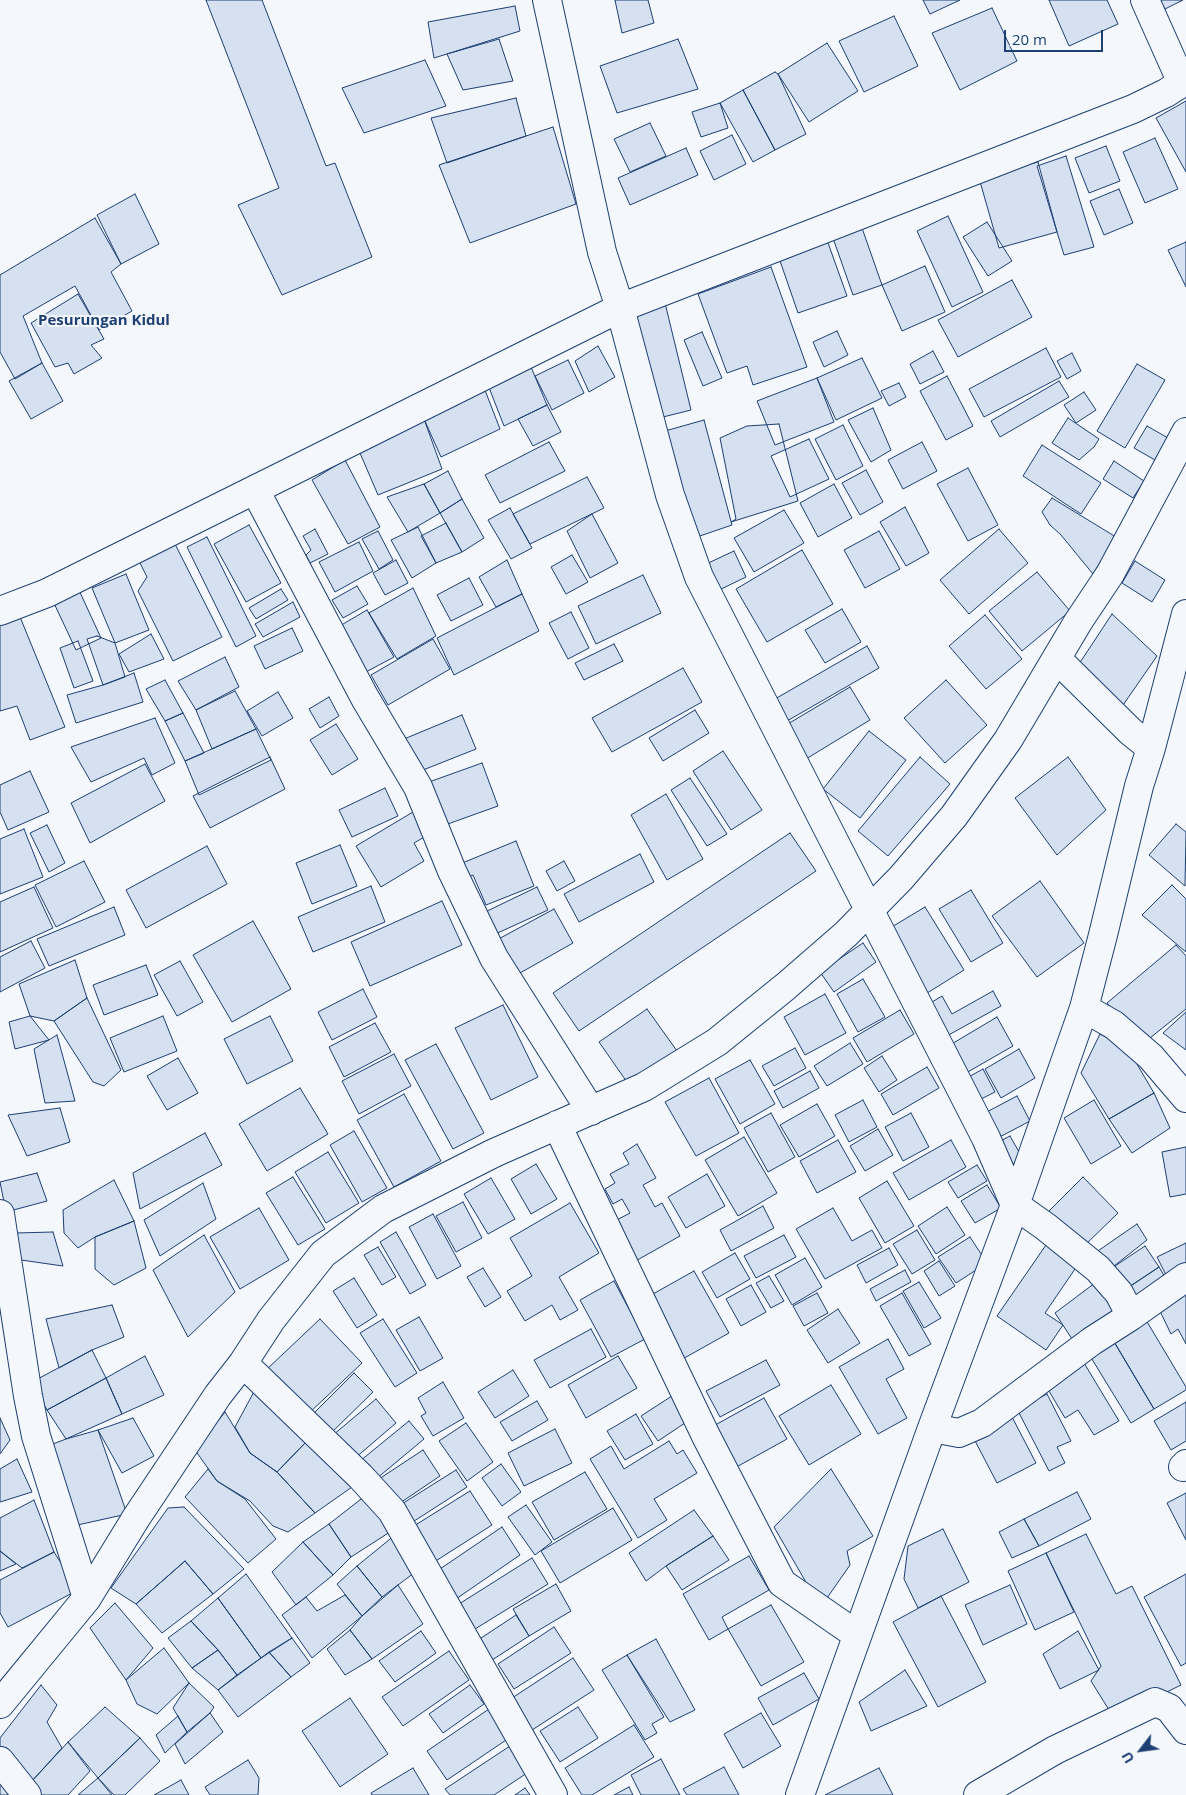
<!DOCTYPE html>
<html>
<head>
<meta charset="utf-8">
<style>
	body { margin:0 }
	#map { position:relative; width:1186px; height:1795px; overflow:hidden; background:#f4f7fb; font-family:"Open Sans",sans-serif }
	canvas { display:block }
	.north { position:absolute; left:1116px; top:1725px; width:50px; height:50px; -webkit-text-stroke:4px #f4f7fb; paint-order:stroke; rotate:240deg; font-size:14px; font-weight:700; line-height:20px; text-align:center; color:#1d3f73 }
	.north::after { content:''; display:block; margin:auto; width:18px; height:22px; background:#1d3f73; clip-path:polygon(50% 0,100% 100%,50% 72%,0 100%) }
	.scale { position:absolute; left:1004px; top:30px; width:99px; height:22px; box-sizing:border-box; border:2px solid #1d3f73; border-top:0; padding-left:6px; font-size:15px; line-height:18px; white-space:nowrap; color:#1d3f73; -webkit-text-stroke:4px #f4f7fb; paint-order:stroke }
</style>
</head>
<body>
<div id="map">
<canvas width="1186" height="1795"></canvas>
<div class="north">U</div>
<div class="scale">20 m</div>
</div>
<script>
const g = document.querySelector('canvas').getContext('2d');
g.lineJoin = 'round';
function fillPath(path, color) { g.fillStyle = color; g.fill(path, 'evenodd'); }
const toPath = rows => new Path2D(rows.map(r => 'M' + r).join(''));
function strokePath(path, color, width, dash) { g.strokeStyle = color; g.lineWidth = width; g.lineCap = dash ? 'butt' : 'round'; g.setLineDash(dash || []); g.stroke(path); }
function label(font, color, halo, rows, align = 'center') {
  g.font = font + ' "Open Sans",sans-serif'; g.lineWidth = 4; g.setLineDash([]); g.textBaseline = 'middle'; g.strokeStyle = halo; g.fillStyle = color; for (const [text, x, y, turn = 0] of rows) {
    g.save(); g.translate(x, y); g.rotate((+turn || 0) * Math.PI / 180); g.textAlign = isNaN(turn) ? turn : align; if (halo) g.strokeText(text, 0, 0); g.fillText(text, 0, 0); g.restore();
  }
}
const building = toPath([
	[206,0,262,0,326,166,335,163,372,257,282,295,238,205,279,188,206,0],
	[615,0,648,0,654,23,622,33,615,0],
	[923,0,960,0,930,14,923,0],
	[1049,0,1107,0,1118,24,1069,46,1049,0],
	[1160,0,1183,0,1165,9,1160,0],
	[515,6,520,31,434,58,428,22,515,6],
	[992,8,1017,61,960,90,932,33,992,8],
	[894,16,918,66,864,92,839,41,894,16],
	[499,39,513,81,463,90,447,54,499,39],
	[678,39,698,89,617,113,600,66,678,39],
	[827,43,858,91,809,122,778,74,827,43],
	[425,60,446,106,364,133,342,88,425,60],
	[775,72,778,74,806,134,775,150,743,90,775,72],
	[743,90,775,150,753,162,720,103,743,90],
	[516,98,526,136,447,163,431,118,516,98],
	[1186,101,1186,172,1156,118,1186,101],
	[720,103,728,128,701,137,692,112,720,103],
	[650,123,666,156,630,172,614,139,650,123],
	[553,127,576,204,470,243,439,165,553,127],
	[732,135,746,164,714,180,700,151,732,135],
	[1155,138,1178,189,1145,203,1123,152,1155,138],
	[1106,146,1120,181,1089,193,1075,158,1106,146],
	[686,148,698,175,630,205,618,178,686,148],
	[1066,156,1094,247,1064,255,1037,166,1066,156],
	[1038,162,1057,232,999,248,979,178,1038,162],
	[1119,189,1133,223,1104,235,1090,201,1119,189],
	[135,194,159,244,121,264,97,215,135,194],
	[948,216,983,292,952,307,917,231,948,216],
	[95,218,121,264,111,272,132,311,99,330,75,286,23,316,42,363,15,379,0,352,0,275,95,218],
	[987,222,1012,261,988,276,963,237,987,222],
	[862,228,882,285,853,295,833,238,862,228],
	[827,240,847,296,798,313,779,258,827,240],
	[1186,242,1186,287,1168,250,1186,242],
	[925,266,945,312,902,331,882,285,925,266],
	[771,267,807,367,753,385,747,366,727,373,698,294,771,267],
	[1012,280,1032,317,958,357,938,320,1012,280],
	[78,294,104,339,91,345,102,358,74,374,68,363,55,367,31,323,78,294],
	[665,303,691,410,659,418,632,311,665,303],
	[837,331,848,355,824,367,813,342,837,331],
	[702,332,722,378,703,386,684,340,702,332],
	[598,346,615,377,589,392,575,361,598,346],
	[1046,348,1061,377,984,417,969,389,1046,348],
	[933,351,944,372,920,384,910,364,933,351],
	[1072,353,1081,371,1067,379,1057,361,1072,353],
	[862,358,882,398,836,420,817,378,862,358],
	[568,360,584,393,552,410,535,376,568,360],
	[42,363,63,401,31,419,9,381,42,363],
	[1137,364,1165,380,1125,448,1097,431,1137,364],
	[531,367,547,405,504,426,488,385,531,367],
	[947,376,973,426,946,440,920,391,947,376],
	[817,378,834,422,775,445,757,401,817,378],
	[1059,381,1069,397,1000,437,991,421,1059,381],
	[899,383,906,397,889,406,881,391,899,383],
	[483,385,500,429,441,457,420,410,483,385],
	[1084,392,1096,410,1076,423,1064,405,1084,392],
	[547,405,561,432,533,446,518,419,547,405],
	[873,408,891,450,871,462,848,420,873,408],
	[1068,418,1099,439,1094,447,1079,460,1052,443,1068,418],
	[424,419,442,469,378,495,357,446,424,419],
	[704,420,732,525,691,539,658,433,704,420],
	[779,424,798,501,731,522,736,519,720,438,747,426,779,424],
	[843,425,863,466,836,480,815,439,843,425],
	[1147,426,1168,438,1155,460,1134,448,1147,426],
	[809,439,829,479,790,497,771,456,809,439],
	[549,442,565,471,500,503,485,475,549,442],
	[922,442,937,471,903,489,888,460,922,442],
	[1042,445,1101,483,1081,514,1023,476,1042,445],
	[345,460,380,527,348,544,312,480,345,460],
	[1114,461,1144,481,1133,498,1103,479,1114,461],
	[968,468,998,525,968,541,937,484,968,468],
	[866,470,883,502,860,515,842,483,866,470],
	[448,471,462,499,440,513,424,484,448,471],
	[587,477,604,508,530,544,513,514,587,477],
	[424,484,440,513,408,532,387,497,424,484],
	[834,484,852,518,818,537,800,503,834,484],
	[1052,498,1116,537,1093,574,1061,535,1050,525,1042,512,1052,498],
	[462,499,484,538,462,552,440,513,462,499],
	[905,507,929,553,906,566,880,522,905,507],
	[510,508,532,548,511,559,488,520,510,508],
	[784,510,804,543,754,572,734,538,784,510],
	[592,514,618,563,590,578,567,531,592,514],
	[446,523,462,552,436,563,421,536,446,523],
	[249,525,281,583,246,602,214,544,249,525],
	[418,527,436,563,412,578,391,540,418,527],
	[315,529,328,554,310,563,306,555,311,550,303,536,315,529],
	[999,529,1028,563,969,614,940,580,999,529],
	[378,531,393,560,379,569,362,539,378,531],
	[879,531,900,569,865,588,844,550,879,531],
	[207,537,256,636,236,647,187,547,207,537],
	[173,540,222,637,173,661,138,591,147,577,137,557,173,540],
	[359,542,373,571,335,592,319,562,359,542],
	[802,550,833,604,767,642,736,589,802,550],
	[734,551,746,577,717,591,704,565,734,551],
	[572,555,588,582,566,594,551,567,572,555],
	[396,560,408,583,385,595,373,573,396,560],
	[507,560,522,594,496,607,479,577,507,560],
	[1135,561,1165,580,1152,602,1122,583,1135,561],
	[1037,572,1070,611,1022,651,989,611,1037,572],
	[126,574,149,630,115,643,92,588,126,574],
	[643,575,661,613,596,644,578,606,643,575],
	[469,578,483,605,451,621,437,595,469,578],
	[357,586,368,604,343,618,332,600,357,586],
	[78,588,101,638,76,650,52,599,78,588],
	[413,588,436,636,397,659,369,613,413,588],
	[281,589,288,600,256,619,249,608,281,589],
	[522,594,539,631,454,675,437,638,522,594],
	[293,602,300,617,263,637,255,624,293,602],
	[842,609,861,642,825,663,805,630,842,609],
	[367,610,394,657,364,673,338,627,367,610],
	[18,612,65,727,30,740,17,706,0,711,0,618,18,612],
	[571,612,589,648,568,659,549,623,571,612],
	[1112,614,1157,656,1121,708,1077,667,1112,614],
	[985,615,1022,659,986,689,949,646,985,615],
	[292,628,303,651,265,669,254,646,292,628],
	[151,634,164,659,129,672,119,654,151,634],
	[97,636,115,643,125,677,103,685,87,639,97,636],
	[433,639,450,669,388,705,371,675,433,639],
	[78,641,93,681,74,688,60,648,78,641],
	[614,644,623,661,584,680,575,663,614,644],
	[867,646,879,668,780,725,768,703,867,646],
	[225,657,239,687,196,710,178,681,225,657],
	[683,668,702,702,612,752,592,718,683,668],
	[134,673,143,702,76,723,67,695,103,685,134,673],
	[165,680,183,713,165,721,146,689,165,680],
	[946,680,987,725,945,763,904,718,946,680],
	[850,687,870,720,801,762,781,728,850,687],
	[235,691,256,729,212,749,196,710,235,691],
	[278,692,293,718,262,736,247,711,278,692],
	[329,697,339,716,320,728,309,709,329,697],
	[695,710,709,733,663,761,649,738,695,710],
	[183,713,204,753,185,761,165,721,183,713],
	[462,715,476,749,418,772,404,739,462,715],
	[155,718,175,763,152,775,144,758,91,782,71,747,155,718],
	[336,724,358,759,332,775,310,740,336,724],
	[256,729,271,760,199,795,185,761,256,729],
	[869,731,906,760,860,818,823,789,869,731],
	[723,751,762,810,731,830,693,771,723,751],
	[270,757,285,789,210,828,193,796,270,757],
	[920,757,950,784,888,856,858,831,920,757],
	[1068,757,1106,810,1057,855,1015,798,1068,757],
	[482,763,498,806,445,825,429,782,482,763],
	[145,764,165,801,90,843,71,803,145,764],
	[30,771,49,812,8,830,0,812,0,785,30,771],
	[690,778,727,834,707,846,671,790,690,778],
	[385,788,398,816,352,837,339,810,385,788],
	[666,794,703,859,667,880,631,815,666,794],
	[413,812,428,835,414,843,424,861,381,887,356,846,413,812],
	[1176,824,1186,832,1185,886,1149,855,1176,824],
	[47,825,65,863,49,872,30,833,47,825],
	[24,829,43,877,0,894,0,839,24,829],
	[790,833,816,871,579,1031,553,993,790,833],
	[516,841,534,886,486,905,473,875,461,881,455,866,516,841],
	[340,845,357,886,312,904,296,863,340,845],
	[207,846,227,884,146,928,126,890,207,846],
	[640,854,654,882,579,922,564,894,640,854],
	[84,861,105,902,56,927,35,885,84,861],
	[564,861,575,881,557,891,546,871,564,861],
	[1040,881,1084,943,1037,977,992,916,1040,881],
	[1172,885,1186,899,1186,952,1142,915,1172,885],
	[371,886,385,922,313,952,298,917,371,886],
	[34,887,53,928,0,952,0,902,34,887],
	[537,887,548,910,491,936,481,914,537,887],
	[971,890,1003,943,971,962,939,909,971,890],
	[442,901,462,945,370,986,351,942,442,901],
	[114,907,125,935,49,966,37,939,114,907],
	[925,907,964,970,924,995,885,931,925,907],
	[554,909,573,943,513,977,493,942,554,909],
	[253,921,291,989,232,1022,193,955,253,921],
	[31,941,45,968,0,992,0,957,31,941],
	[863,943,876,962,834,992,820,972,863,943],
	[1176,945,1186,956,1186,1009,1140,1046,1107,1003,1176,945],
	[75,960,87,998,54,1021,30,1016,19,984,75,960],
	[180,961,203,1002,177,1016,154,975,180,961],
	[146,965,158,995,104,1015,93,985,146,965],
	[863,979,885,1017,858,1032,837,994,863,979],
	[363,989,377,1017,332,1040,318,1012,363,989],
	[993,991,1001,1006,945,1037,927,1005,942,996,952,1014,993,991],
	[825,994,846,1033,805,1055,784,1017,825,994],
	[87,998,121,1070,104,1086,93,1082,54,1021,87,998],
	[503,1005,538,1077,491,1100,455,1028,503,1005],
	[647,1009,677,1051,629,1085,599,1042,647,1009],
	[900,1010,914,1034,867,1062,853,1038,900,1010],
	[1186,1012,1186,1050,1163,1033,1186,1012],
	[30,1016,49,1040,15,1049,9,1022,30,1016],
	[163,1016,177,1051,124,1072,110,1038,163,1016],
	[270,1016,293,1061,247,1084,224,1039,270,1016],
	[997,1017,1013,1046,966,1073,950,1045,997,1017],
	[375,1023,391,1052,344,1077,329,1047,375,1023],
	[1100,1034,1128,1049,1154,1093,1109,1119,1081,1073,1100,1034],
	[57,1035,75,1101,45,1103,34,1049,57,1035],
	[850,1043,863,1064,827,1086,814,1066,850,1043],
	[436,1044,484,1133,453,1149,405,1060,436,1044],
	[795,1048,806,1068,774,1086,762,1066,795,1048],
	[1019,1049,1035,1078,1001,1098,985,1069,1019,1049],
	[394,1054,411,1086,359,1114,342,1081,394,1054],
	[882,1056,897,1080,879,1092,864,1068,882,1056],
	[178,1058,198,1093,167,1110,147,1076,178,1058],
	[750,1060,775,1104,740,1124,715,1079,750,1060],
	[927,1067,939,1088,893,1115,881,1094,927,1067],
	[983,1069,995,1092,975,1102,963,1080,983,1069],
	[810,1071,819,1088,783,1108,774,1091,810,1071],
	[709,1078,739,1133,696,1156,665,1102,709,1078],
	[300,1088,328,1134,267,1171,239,1124,300,1088],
	[1154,1093,1170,1128,1132,1153,1109,1119,1154,1093],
	[404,1094,441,1161,394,1187,357,1120,404,1094],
	[1017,1096,1030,1121,994,1140,981,1115,1017,1096],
	[863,1100,877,1127,849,1142,835,1115,863,1100],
	[1094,1100,1121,1146,1091,1164,1064,1118,1094,1100],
	[817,1104,835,1136,799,1157,780,1125,817,1104],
	[60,1108,70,1142,27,1156,8,1115,60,1108],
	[771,1113,795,1157,768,1172,744,1128,771,1113],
	[911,1113,929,1147,903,1161,885,1127,911,1113],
	[878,1129,893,1155,865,1171,850,1146,878,1129],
	[354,1131,387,1188,362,1202,330,1145,354,1131],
	[205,1133,222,1165,140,1209,133,1173,205,1133],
	[1010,1136,1023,1159,1008,1167,995,1144,1010,1136],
	[744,1137,777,1193,738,1216,705,1160,744,1137],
	[838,1140,856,1172,817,1193,800,1161,838,1140],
	[951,1140,966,1167,909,1200,893,1173,951,1140],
	[637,1144,656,1178,643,1185,655,1207,662,1203,680,1236,632,1263,611,1223,630,1213,622,1199,613,1204,605,1189,615,1183,610,1174,629,1164,623,1153,637,1144],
	[1186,1147,1186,1194,1170,1197,1162,1152,1186,1147],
	[328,1152,359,1203,326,1223,295,1172,328,1152],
	[536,1164,557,1199,531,1214,511,1179,536,1164],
	[977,1165,987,1181,958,1198,948,1182,977,1165],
	[37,1173,47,1201,6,1212,0,1182,37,1173],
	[707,1174,725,1206,686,1228,668,1197,707,1174],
	[293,1177,325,1229,298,1245,266,1193,293,1177],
	[1083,1177,1118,1213,1082,1248,1047,1213,1083,1177],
	[491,1178,515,1219,488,1234,464,1194,491,1178],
	[114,1180,134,1221,95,1237,78,1248,64,1233,63,1210,114,1180],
	[887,1181,914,1226,885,1243,859,1198,887,1181],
	[203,1183,216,1219,160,1256,144,1220,203,1183],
	[987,1185,1001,1208,975,1223,961,1201,987,1185],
	[463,1202,482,1238,456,1252,436,1216,463,1202],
	[570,1203,599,1253,559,1277,578,1310,560,1320,552,1305,525,1321,507,1291,532,1276,510,1238,570,1203],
	[763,1206,774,1228,731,1251,720,1230,763,1206],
	[947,1207,965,1235,936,1254,918,1226,947,1207],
	[259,1208,289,1260,240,1289,210,1237,259,1208],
	[833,1208,852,1241,872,1230,882,1248,825,1279,796,1229,833,1208],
	[433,1214,461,1266,437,1279,409,1227,433,1214],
	[134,1221,146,1268,114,1285,95,1269,95,1237,134,1221],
	[1137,1224,1147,1240,1109,1270,1092,1255,1137,1224],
	[917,1230,935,1260,912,1274,893,1244,917,1230],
	[53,1232,63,1266,21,1260,16,1233,53,1232],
	[396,1232,426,1285,410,1294,380,1242,396,1232],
	[204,1235,235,1292,188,1337,153,1270,204,1235],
	[784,1235,796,1257,756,1278,744,1256,784,1235],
	[970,1237,987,1263,956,1283,938,1257,970,1237],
	[1186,1243,1186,1273,1169,1281,1157,1257,1186,1243],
	[1046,1245,1077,1266,1045,1313,1063,1325,1046,1350,997,1316,1046,1245],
	[1145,1246,1159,1267,1123,1291,1109,1270,1145,1246],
	[378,1247,396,1277,382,1285,364,1255,378,1247],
	[889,1248,898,1265,866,1283,857,1265,889,1248],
	[735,1253,750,1279,717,1298,702,1272,735,1253],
	[805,1258,822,1287,792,1305,775,1275,805,1258],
	[939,1261,955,1286,939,1296,924,1271,939,1261],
	[1159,1267,1171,1287,1134,1307,1123,1291,1159,1267],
	[483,1268,501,1297,485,1307,467,1277,483,1268],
	[905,1270,911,1282,876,1301,870,1289,905,1270],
	[694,1271,729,1333,679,1361,644,1299,694,1271],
	[769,1276,784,1301,771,1308,756,1283,769,1276],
	[354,1278,377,1315,357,1328,333,1291,354,1278],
	[1099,1280,1117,1312,1072,1339,1055,1313,1099,1280],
	[614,1281,645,1339,611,1357,580,1300,614,1281],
	[919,1282,941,1318,924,1328,903,1291,919,1282],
	[751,1285,766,1312,741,1326,726,1299,751,1285],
	[1186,1288,1186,1344,1178,1329,1171,1334,1157,1305,1186,1288],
	[817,1293,828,1313,804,1326,793,1306,817,1293],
	[902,1293,931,1344,909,1356,880,1306,902,1293],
	[112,1305,124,1337,92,1350,59,1368,46,1319,112,1305],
	[838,1309,860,1343,828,1363,807,1330,838,1309],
	[1143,1315,1186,1387,1186,1390,1154,1409,1110,1335,1143,1315],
	[419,1317,443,1358,420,1371,396,1330,419,1317],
	[320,1319,362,1363,307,1415,265,1371,320,1319],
	[383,1319,417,1373,395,1387,360,1333,383,1319],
	[591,1329,606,1357,550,1388,534,1360,591,1329],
	[1110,1335,1154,1409,1131,1423,1087,1351,1110,1335],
	[888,1339,904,1369,886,1379,907,1418,878,1434,839,1367,888,1339],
	[92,1350,106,1378,47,1410,32,1382,92,1350],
	[145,1356,164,1395,122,1414,106,1378,145,1356],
	[618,1356,637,1388,586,1418,568,1385,618,1356],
	[1081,1358,1119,1421,1094,1435,1078,1410,1065,1418,1043,1381,1081,1358],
	[766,1360,780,1385,720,1417,706,1391,766,1360],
	[513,1370,529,1396,495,1418,478,1392,513,1370],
	[354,1373,373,1392,329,1435,311,1416,354,1373],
	[106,1378,122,1414,66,1439,47,1410,106,1378],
	[443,1382,464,1418,433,1436,421,1416,426,1413,418,1398,443,1382],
	[831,1385,861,1434,809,1465,779,1416,831,1385],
	[256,1388,307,1441,277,1472,250,1453,235,1427,256,1388],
	[675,1394,691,1419,658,1441,641,1416,675,1394],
	[1047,1394,1071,1441,1057,1447,1065,1463,1049,1471,1017,1409,1047,1394],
	[764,1398,787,1439,731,1470,708,1429,764,1398],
	[376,1399,396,1423,354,1459,333,1435,376,1399],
	[537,1401,548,1420,512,1441,500,1422,537,1401],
	[1186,1402,1186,1441,1171,1450,1154,1421,1186,1402],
	[225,1412,250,1453,277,1472,315,1513,288,1532,273,1526,250,1501,217,1481,195,1450,225,1412],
	[636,1414,653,1444,625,1460,607,1431,636,1414],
	[1012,1417,1036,1463,997,1483,973,1437,1012,1417],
	[0,1418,10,1440,0,1454,0,1418],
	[133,1418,154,1456,122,1473,98,1430,133,1418],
	[409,1421,424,1439,376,1479,360,1461,409,1421],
	[466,1423,493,1462,467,1481,439,1441,466,1423],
	[555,1429,572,1463,524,1486,508,1453,555,1429],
	[98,1430,127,1514,73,1526,45,1447,66,1439,98,1430],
	[307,1441,352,1487,315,1513,277,1472,307,1441],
	[669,1441,677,1454,683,1450,697,1473,654,1499,667,1520,638,1538,590,1459,611,1446,624,1469,669,1441],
	[423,1450,440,1476,397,1505,379,1479,423,1450],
	[17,1459,32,1492,0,1502,0,1469,17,1459],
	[501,1464,521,1492,502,1506,482,1478,501,1464],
	[208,1469,217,1481,245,1499,276,1539,248,1563,185,1497,208,1469],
	[831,1469,873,1536,847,1551,850,1565,827,1598,818,1603,774,1527,831,1469],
	[456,1470,467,1487,408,1525,397,1507,456,1470],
	[585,1472,607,1509,554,1540,532,1502,585,1472],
	[470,1491,492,1525,431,1564,409,1529,470,1491],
	[1077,1492,1091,1519,1039,1546,1024,1519,1077,1492],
	[1186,1493,1186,1540,1167,1503,1186,1493],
	[365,1496,393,1530,351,1557,329,1524,365,1496],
	[34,1500,54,1552,22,1568,0,1551,0,1518,34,1500],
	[526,1505,552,1542,535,1555,508,1517,526,1505],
	[184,1507,244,1569,213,1594,185,1561,136,1604,111,1588,168,1508,184,1507],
	[613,1508,632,1540,560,1583,541,1551,613,1508],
	[694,1510,713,1536,666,1566,646,1581,629,1553,694,1510],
	[1024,1519,1039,1546,1012,1558,999,1532,1024,1519],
	[329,1524,351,1557,333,1575,303,1542,329,1524],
	[502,1527,520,1555,453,1601,434,1573,502,1527],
	[943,1529,969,1582,918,1608,904,1579,908,1546,943,1529],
	[400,1531,422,1567,382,1597,357,1566,400,1531],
	[1086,1534,1116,1594,1132,1586,1181,1685,1114,1718,1091,1681,1101,1666,1046,1553,1086,1534],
	[713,1536,729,1560,682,1590,666,1566,713,1536],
	[303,1542,333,1575,296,1605,272,1572,303,1542],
	[0,1551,16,1564,0,1571,0,1551],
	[54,1552,78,1590,8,1627,0,1613,0,1580,54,1552],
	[1046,1553,1074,1612,1035,1630,1008,1571,1046,1553],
	[749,1556,769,1590,722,1617,728,1629,709,1640,683,1594,749,1556],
	[532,1558,548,1584,475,1629,459,1604,532,1558],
	[185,1561,213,1594,162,1633,136,1604,185,1561],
	[357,1566,382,1597,362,1616,337,1584,357,1566],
	[246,1574,292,1638,261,1658,218,1598,246,1574],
	[1186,1574,1186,1663,1181,1666,1144,1597,1186,1574],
	[556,1584,571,1611,529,1636,513,1609,556,1584],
	[398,1585,423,1624,372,1659,350,1630,362,1616,398,1585],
	[1010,1585,1027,1624,983,1645,965,1605,1010,1585],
	[345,1595,362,1616,312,1658,282,1615,306,1597,317,1611,345,1595],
	[941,1596,986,1682,938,1707,893,1622,941,1596],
	[218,1598,261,1658,237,1675,218,1650,191,1621,218,1598],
	[115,1603,153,1648,126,1680,90,1628,115,1603],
	[771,1605,804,1662,761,1686,728,1629,771,1605],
	[516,1615,529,1636,486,1664,472,1644,516,1615],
	[191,1621,218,1650,192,1668,168,1638,191,1621],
	[554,1627,571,1653,514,1689,498,1664,554,1627],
	[350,1630,372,1659,345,1675,327,1649,350,1630],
	[421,1631,436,1653,395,1682,379,1661,421,1631],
	[1078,1631,1099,1670,1060,1689,1043,1654,1078,1631],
	[292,1638,310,1663,291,1677,269,1652,292,1638],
	[656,1639,695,1710,670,1722,627,1655,656,1639],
	[164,1648,189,1683,157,1714,137,1704,126,1680,164,1648],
	[218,1650,237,1675,218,1690,192,1668,218,1650],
	[449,1651,469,1680,403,1726,382,1697,449,1651],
	[269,1652,291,1677,238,1717,218,1690,269,1652],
	[627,1655,664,1717,652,1724,657,1733,645,1740,602,1670,627,1655],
	[573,1658,594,1690,532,1730,512,1698,573,1658],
	[905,1670,927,1706,871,1731,859,1702,905,1670],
	[804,1673,819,1699,773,1725,758,1698,804,1673],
	[189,1683,214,1707,210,1713,187,1732,173,1708,189,1683],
	[41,1685,57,1705,47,1722,62,1748,32,1781,0,1746,0,1738,41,1685],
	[470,1685,484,1704,443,1733,429,1714,470,1685],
	[350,1698,388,1754,340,1787,302,1731,350,1698],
	[105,1707,140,1738,98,1778,68,1742,105,1707],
	[492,1707,512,1736,447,1780,427,1751,492,1707],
	[578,1707,598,1738,560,1762,540,1731,578,1707],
	[210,1713,223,1732,185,1764,175,1744,210,1713],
	[761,1713,781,1746,743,1768,724,1734,761,1713],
	[178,1716,187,1732,165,1753,156,1735,178,1716],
	[634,1725,654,1757,592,1795,582,1795,565,1768,634,1725],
	[140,1738,160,1761,125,1795,114,1795,98,1778,140,1738],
	[68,1742,90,1771,68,1795,39,1795,32,1781,68,1742],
	[513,1744,530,1771,494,1795,450,1795,445,1789,513,1744],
	[661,1759,680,1795,641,1795,631,1775,661,1759],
	[248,1760,259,1778,258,1795,210,1795,205,1787,248,1760],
	[724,1767,739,1795,687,1795,683,1789,724,1767],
	[413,1768,429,1795,372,1795,371,1793,413,1768],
	[879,1768,893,1795,825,1795,879,1768],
	[0,1776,18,1795,0,1795,0,1776],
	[98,1778,112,1795,78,1795,98,1778],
	[181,1780,189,1795,154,1795,181,1780],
	[629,1787,633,1795,614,1795,629,1787],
	[525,1788,530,1795,515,1795,525,1788]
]);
const minor = toPath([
	[547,0,602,252,620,308,670,495,699,577,986,1138,1015,1205,1046,1227,1098,1269,1119,1293,1131,1316,1092,1341,982,1423,959,1433,932,1428],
	[1145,0,1182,83],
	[255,490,365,698,418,787,452,871,494,958,591,1111],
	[0,611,47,593,620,308,1133,109,1166,93,1186,80],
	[1151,748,1186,614],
	[1084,1008,1114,1025,1151,1057,1186,1098],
	[557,1125,706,1436,782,1583,857,1635],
	[0,1214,28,1396,36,1436,87,1598],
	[1131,1316,1186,1277],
	[243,1363,361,1477,392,1511,553,1795],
	[1183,1467,1186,1464],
	[0,1704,87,1598,136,1518,218,1395,243,1363,271,1320,323,1254,383,1209,494,1153,644,1087,717,1042,785,987,846,934,901,878,954,816,1008,740,1078,622,1110,574,1186,432],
	[0,1761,27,1795],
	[800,1795,932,1428,1015,1205,1084,1008,1103,935,1139,786,1151,748,1131,732,1057,659],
	[978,1795,1055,1750,1155,1702,1169,1708,1186,1730]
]);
const quarterNames = [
	["Pesurungan Kidul",104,321]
];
fillPath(building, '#d5e0f0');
strokePath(building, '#1d3f73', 1);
strokePath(minor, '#1d3f73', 30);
strokePath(minor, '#f4f7fb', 28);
label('bold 15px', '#1d3f73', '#f4f7fb', quarterNames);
</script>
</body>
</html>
